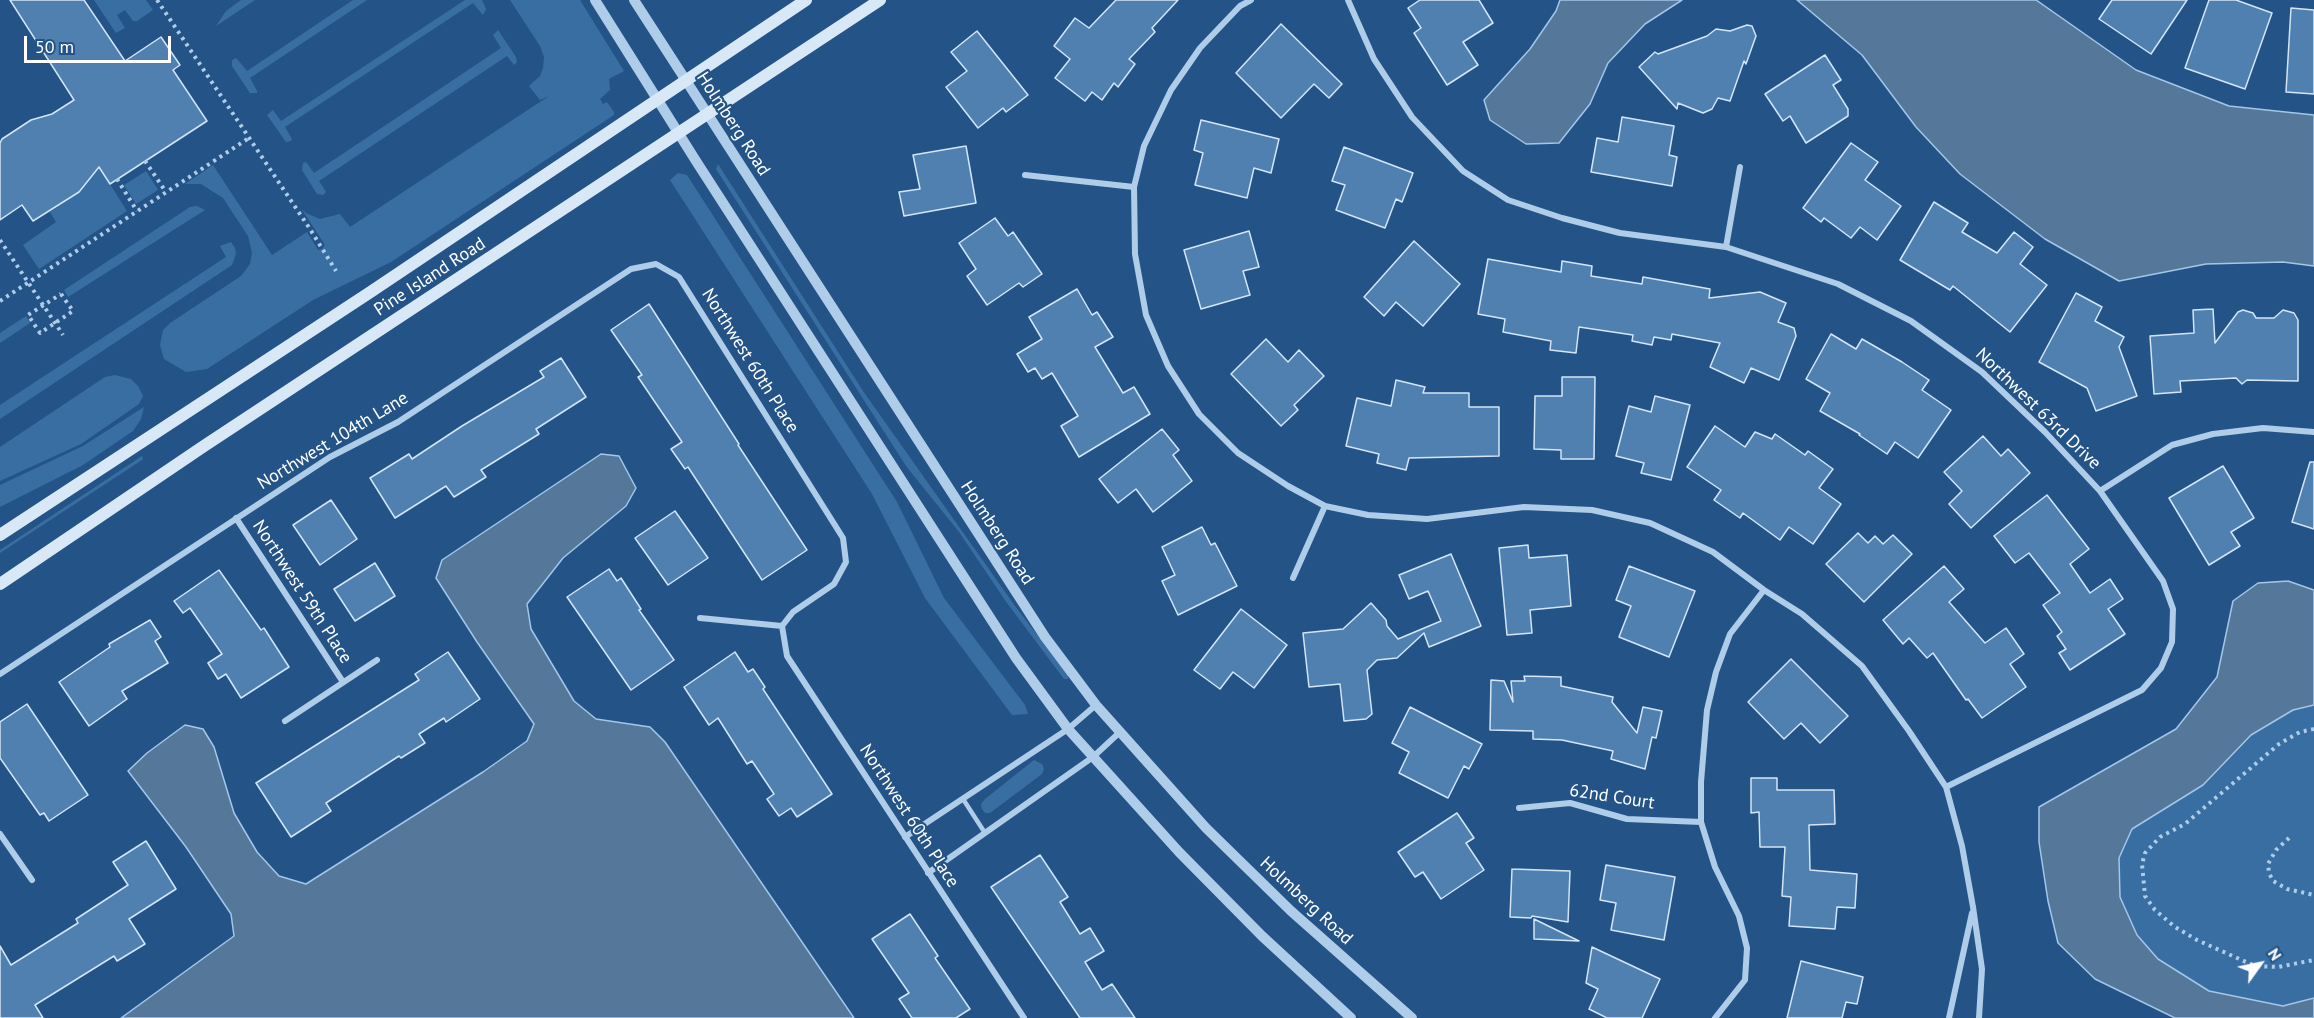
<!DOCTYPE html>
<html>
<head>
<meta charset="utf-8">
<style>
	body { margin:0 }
	#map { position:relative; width:2314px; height:1018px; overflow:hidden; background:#245487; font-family:"PT Sans",sans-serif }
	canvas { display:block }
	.north { position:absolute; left:2230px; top:934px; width:60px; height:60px; -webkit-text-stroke:4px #245487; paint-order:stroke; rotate:57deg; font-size:16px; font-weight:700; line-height:24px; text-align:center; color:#fff }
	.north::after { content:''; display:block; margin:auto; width:21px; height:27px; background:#fff; clip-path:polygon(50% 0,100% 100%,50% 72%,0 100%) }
	.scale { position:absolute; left:24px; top:36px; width:147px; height:27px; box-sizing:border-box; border:3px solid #fff; border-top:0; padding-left:8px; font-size:18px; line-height:21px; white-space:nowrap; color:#fff; -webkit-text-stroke:4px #245487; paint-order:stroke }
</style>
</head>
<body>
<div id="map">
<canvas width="2314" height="1018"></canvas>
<div class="north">N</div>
<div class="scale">50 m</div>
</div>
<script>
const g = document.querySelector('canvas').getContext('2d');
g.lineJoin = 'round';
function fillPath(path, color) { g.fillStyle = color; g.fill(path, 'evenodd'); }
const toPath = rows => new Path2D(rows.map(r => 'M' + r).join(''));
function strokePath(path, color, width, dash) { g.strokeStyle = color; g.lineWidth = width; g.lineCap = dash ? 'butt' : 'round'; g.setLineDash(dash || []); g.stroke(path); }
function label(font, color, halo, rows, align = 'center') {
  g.font = font + ' "PT Sans",sans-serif'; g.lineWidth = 4.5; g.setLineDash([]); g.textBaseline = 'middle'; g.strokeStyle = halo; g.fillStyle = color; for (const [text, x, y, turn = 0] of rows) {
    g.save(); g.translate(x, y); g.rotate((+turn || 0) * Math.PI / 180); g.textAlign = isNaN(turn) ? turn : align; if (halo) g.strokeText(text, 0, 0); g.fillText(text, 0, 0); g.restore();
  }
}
const green = toPath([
	[94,0,146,0,153,10,137,21,133,21,125,10,117,15,125,28,116,33],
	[241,0,255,0,216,26,226,11],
	[353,0,367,0,250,78,257,91,257,93,250,93,232,66,232,60,236,58,238,60,247,71],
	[465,0,482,0,486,9,483,15,473,3,285,127,292,139,291,141,286,142,267,115,273,110,281,121],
	[510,0,580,0,624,71,609,79,610,90,600,99,603,104,607,102,614,112,614,115,391,262,313,300,207,369,186,372,164,359,160,345,163,330,170,323,241,276,250,264,252,253,248,236,223,198,201,184,185,184,213,165,272,255,307,232,318,250,322,249,325,245,301,208,306,213,320,219,340,214,350,227,549,96,540,100,529,86,540,76,543,68,544,57,540,46],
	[498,30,516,57,517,62,514,65,507,56,319,181,326,192,323,195,317,194,302,170,303,163,306,162,314,173,501,48,493,35],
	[718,164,863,391,1015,606,1068,675,1068,679,1064,679,1007,603,959,532,906,466,716,169],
	[99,167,127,211,39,269,23,245,56,222,50,212,79,192],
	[146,171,158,190,136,204,124,185],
	[678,173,687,175,897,502,944,598,1025,705,1028,714,1012,715,925,598,872,494,670,180],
	[197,206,205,210,68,297,64,290,190,207],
	[231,242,235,248,236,254,232,265,0,419,0,405,226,257,220,246],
	[26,316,30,323,0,343,0,333],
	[115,375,131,379,138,386,143,396,139,404,81,444,0,481,0,447,105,377],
	[144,407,141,419,133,431,83,465,0,507,0,485,83,446],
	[142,456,143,458,142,460,0,553,0,550],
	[2314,705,2314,997,2283,1006,2210,991,2159,959,2137,935,2120,897,2119,858,2132,829,2203,785,2251,735,2293,710],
	[1034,760,1042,764,1044,769,1042,774,990,813,985,813,982,809,981,804,985,799]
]);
const water = toPath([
	[1560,0,1682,0,1645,24,1608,63,1590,104,1559,143,1526,144,1490,120,1484,100,1530,49,1556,11,1560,0],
	[1797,0,2036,0,2136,70,2229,106,2314,115,2314,266,2283,262,2206,264,2119,281,2045,239,1960,174,1916,127,1862,55,1797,0],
	[601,454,619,456,636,488,626,506,563,558,527,604,531,629,574,701,596,719,650,727,665,742,854,1018,121,1018,234,936,231,914,186,847,128,771,147,753,185,725,203,729,214,747,234,813,257,852,279,876,306,884,483,772,527,741,534,724,477,642,436,578,442,560,601,454],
	[2288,581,2314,590,2314,705,2293,710,2251,735,2203,785,2132,829,2119,858,2120,897,2137,935,2158,959,2209,991,2283,1006,2314,998,2314,1018,2175,1018,2095,979,2058,943,2048,901,2039,842,2039,807,2176,729,2217,677,2233,601,2258,583,2288,581]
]);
const building = toPath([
	[10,0,84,0,125,61,161,37,180,65,173,70,207,121,110,184,99,167,79,192,33,221,22,205,0,220,0,143,2,139,31,120,52,114,74,100,10,0],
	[1116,0,1178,0,1152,28,1155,32,1129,59,1135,64,1118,87,1114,83,1102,100,1092,92,1085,101,1055,78,1070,59,1054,46,1075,18,1089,28,1116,0],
	[1420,0,1479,0,1493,23,1463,42,1478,65,1447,85,1414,33,1421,28,1408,8,1420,0],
	[2112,0,2187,0,2151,54,2099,19,2112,0],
	[2209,0,2236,0,2272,13,2245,89,2185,68,2209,0],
	[2291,8,2314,10,2314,94,2286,92,2291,8],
	[1281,24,1342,84,1329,98,1314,84,1281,118,1236,73,1281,24],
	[1747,25,1752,26,1756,36,1746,64,1744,61,1730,101,1718,98,1712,109,1703,113,1678,103,1677,109,1639,67,1655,52,1658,54,1707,36,1716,29,1730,31,1747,25],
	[977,31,1028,95,1006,112,1003,108,978,128,946,87,967,71,951,52,977,31],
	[1825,55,1841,80,1833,85,1848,109,1848,116,1806,143,1790,116,1783,121,1765,94,1825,55],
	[1622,117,1674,126,1669,155,1677,157,1672,186,1591,172,1597,138,1618,142,1622,117],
	[1201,120,1279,139,1271,173,1254,168,1247,198,1195,185,1203,153,1194,150,1201,120],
	[1851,143,1878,162,1865,180,1901,206,1877,240,1860,227,1851,238,1824,218,1821,222,1803,208,1851,143],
	[966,146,976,203,904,216,899,192,920,189,913,155,966,146],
	[1344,147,1413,173,1402,202,1396,199,1385,228,1336,210,1345,185,1332,181,1344,147],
	[1934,202,1968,223,1962,232,1997,253,2014,232,2033,247,2020,264,2047,285,2010,332,1953,286,1950,290,1900,260,1934,202],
	[995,218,1008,236,1013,232,1042,274,1023,287,1019,283,987,305,967,276,976,269,959,243,995,218],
	[1249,231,1259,267,1243,271,1250,295,1201,309,1184,250,1249,231],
	[1414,241,1460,284,1423,326,1396,302,1384,316,1364,297,1414,241],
	[1488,259,1561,272,1562,261,1592,266,1591,276,1642,284,1643,277,1710,289,1709,298,1760,292,1786,303,1778,322,1794,328,1796,336,1779,380,1751,368,1744,383,1710,367,1720,343,1672,334,1671,340,1654,337,1652,345,1632,341,1633,335,1579,327,1576,353,1550,350,1551,341,1503,332,1505,319,1478,314,1488,259],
	[1077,289,1092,315,1097,312,1113,337,1095,347,1123,393,1134,387,1150,414,1079,457,1061,426,1078,416,1052,373,1042,379,1035,368,1028,372,1017,354,1042,339,1029,317,1077,289],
	[2076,293,2102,307,2095,321,2124,337,2119,347,2137,396,2096,411,2087,388,2039,362,2076,293],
	[649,304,739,444,738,445,807,550,762,580,688,467,685,469,671,449,682,442,638,377,642,375,611,330,649,304],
	[2213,309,2215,343,2238,312,2243,310,2253,313,2256,318,2274,318,2283,310,2294,313,2298,320,2298,381,2247,380,2242,384,2236,378,2180,381,2181,392,2154,394,2150,336,2194,333,2193,310,2213,309],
	[1831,334,1856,349,1862,339,1902,362,1929,380,1922,390,1951,410,1918,458,1895,442,1887,454,1859,435,1860,434,1820,411,1830,393,1806,379,1831,334],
	[1266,339,1288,362,1299,350,1324,376,1294,405,1298,410,1281,426,1231,374,1266,339],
	[561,358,586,397,536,429,539,434,481,470,486,477,454,497,446,486,395,518,370,478,409,454,412,459,462,426,544,377,540,371,561,358],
	[1562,377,1595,377,1594,459,1561,459,1561,450,1534,449,1535,396,1562,396,1562,377],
	[1396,380,1425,387,1423,393,1469,393,1469,407,1499,407,1499,456,1409,458,1406,470,1377,463,1379,454,1346,446,1357,398,1391,406,1396,380],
	[1655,396,1690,405,1671,480,1641,473,1644,463,1616,456,1629,406,1651,412,1655,396],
	[1715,426,1745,447,1755,432,1772,439,1775,434,1805,455,1808,451,1833,469,1819,488,1841,504,1813,544,1789,527,1780,540,1743,513,1740,518,1714,500,1721,490,1687,467,1715,426],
	[1162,429,1179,450,1173,455,1192,481,1153,512,1136,489,1118,503,1099,479,1162,429],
	[1983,436,2001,456,2008,449,2030,473,1971,528,1949,504,1962,491,1944,472,1983,436],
	[2310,462,2314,462,2314,529,2292,522,2310,462],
	[2223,466,2254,518,2231,532,2240,546,2209,565,2169,498,2223,466],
	[2047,495,2089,549,2070,564,2090,593,2110,579,2123,599,2108,609,2125,634,2070,670,2059,653,2066,649,2057,636,2062,632,2043,605,2060,593,2029,553,2015,563,1994,536,2047,495],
	[331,500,357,539,320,565,293,525,331,500],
	[675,511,708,558,668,585,635,538,675,511],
	[1202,527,1211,545,1215,543,1237,586,1178,615,1162,581,1175,575,1162,547,1202,527],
	[1858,533,1868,543,1875,536,1883,544,1893,535,1912,554,1864,602,1826,564,1858,533],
	[1528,545,1529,558,1567,555,1571,606,1530,610,1532,633,1507,635,1499,548,1528,545],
	[1451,554,1481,626,1429,647,1424,633,1397,658,1377,660,1367,670,1372,714,1366,719,1344,721,1340,684,1309,687,1303,633,1343,629,1371,603,1386,620,1387,626,1398,639,1441,621,1428,591,1409,599,1399,575,1451,554],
	[375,563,395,596,355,621,334,589,375,563],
	[1629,566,1695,591,1669,657,1619,637,1631,606,1616,600,1629,566],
	[1944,566,1964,589,1949,602,1985,643,2006,628,2024,654,2010,664,2026,687,1982,718,1968,699,1966,700,1933,653,1927,658,1909,638,1903,644,1883,620,1944,566],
	[609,569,617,581,621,578,641,609,639,610,674,660,631,690,567,597,609,569],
	[219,570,261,630,264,628,289,667,241,698,226,674,218,679,208,663,222,654,190,608,183,613,174,601,219,570],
	[1241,609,1287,645,1254,688,1233,672,1220,689,1194,670,1241,609],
	[150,620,161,637,155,641,168,663,122,691,127,699,89,726,59,682,110,647,109,644,150,620],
	[448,652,480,699,446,722,444,718,419,734,425,743,401,758,399,756,326,803,331,811,291,837,256,783,419,680,415,674,448,652],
	[735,652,748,672,753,669,765,687,763,689,832,794,797,817,791,808,779,816,767,799,774,794,752,761,747,764,718,718,709,725,684,687,735,652],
	[1791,659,1848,716,1820,743,1801,723,1784,739,1748,702,1791,659],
	[1524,676,1561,677,1561,686,1613,697,1612,702,1637,733,1643,707,1662,711,1656,738,1652,737,1645,769,1611,759,1613,751,1562,740,1533,739,1533,731,1490,730,1491,680,1504,681,1513,702,1511,681,1525,681,1524,676],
	[27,704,88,795,49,821,44,813,40,815,0,758,0,722,27,704],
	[1410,707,1482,744,1469,769,1464,766,1448,798,1399,773,1409,752,1392,743,1410,707],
	[1751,778,1777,778,1777,790,1834,790,1835,824,1809,825,1810,870,1857,874,1855,908,1837,907,1835,929,1789,926,1791,897,1782,896,1785,847,1760,847,1759,812,1751,813,1751,778],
	[1457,813,1474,838,1466,843,1484,870,1441,899,1423,872,1415,877,1398,852,1457,813],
	[146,841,176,889,129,919,145,944,117,961,114,956,35,1005,43,1018,0,1018,0,946,11,965,78,923,76,919,128,885,113,862,146,841],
	[1040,855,1068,897,1060,902,1080,934,1090,928,1104,951,1085,962,1102,990,1112,984,1135,1018,1080,1018,991,887,1040,855],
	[1606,865,1675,877,1664,940,1611,930,1616,903,1600,900,1606,865],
	[1512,869,1570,871,1568,922,1532,916,1531,918,1510,917,1512,869],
	[910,914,938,956,935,958,970,1009,956,1018,912,1018,899,999,909,993,872,939,910,914],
	[1534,919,1579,941,1534,939,1534,919],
	[1592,947,1660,979,1642,1018,1607,1018,1589,1009,1598,989,1586,983,1592,947],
	[1801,961,1863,977,1857,1004,1846,1002,1842,1018,1787,1018,1801,961]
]);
const path = toPath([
	[157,0,310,229,336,271],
	[145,161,166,192],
	[117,179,137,211],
	[0,240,63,335],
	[61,294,73,311,40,333,28,315,61,294],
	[0,301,249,138],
	[2314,729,2300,732,2279,744,2185,824,2160,837,2145,853,2142,864,2145,896,2155,910,2175,927,2197,940,2255,966,2278,967,2314,960],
	[2289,838,2276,850,2268,864,2269,873,2273,881,2287,889,2314,895]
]);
const service = toPath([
	[963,799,985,833]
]);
const minor = toPath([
	[1251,0,1240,6,1200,48,1171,90,1144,146,1134,187,1135,254,1146,315,1168,366,1199,414,1238,453,1288,486,1325,506,1368,515,1427,519,1524,507,1592,510,1650,523,1713,552,1764,590,1802,614,1862,666,1909,731,1946,787,1962,846,1973,907,1982,969,1979,1018],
	[1348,0,1374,59,1412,117,1463,171,1508,200,1562,218,1620,233,1726,247,1838,284,1911,321,1982,372,2045,432,2100,491,2163,581,2173,609,2172,642,2161,668,2142,690,1946,787],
	[1025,175,1134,187],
	[1726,247,1740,167],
	[2100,491,2172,445,2213,434,2263,428,2314,432],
	[236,518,343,682],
	[1293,578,1325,506],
	[700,618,782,626],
	[0,674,330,457,398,422,631,269,656,264,679,277,843,538,846,562,834,584,793,612,782,626,787,656,1024,1018],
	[285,721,377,660],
	[1519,808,1570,803,1627,819,1701,822],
	[0,834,32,880],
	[905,837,1068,729,1096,705],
	[928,873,1093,757,1120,732],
	[1715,1018,1745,980,1747,948,1739,916,1715,867,1701,822,1701,782,1707,710,1716,672,1730,634,1764,590],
	[1949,1018,1972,913]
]);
const tertiary = toPath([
	[595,0,696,161,1016,658,1068,729,1179,852,1262,936,1351,1018],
	[634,0,1045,637,1096,705,1206,828,1291,911,1412,1018]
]);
const secondary = toPath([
	[0,535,369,293,806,0],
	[0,584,204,446,880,0]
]);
const streetNames = [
	["Holmberg Road",733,124,57],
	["Pine Island Road",430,277,-33],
	["Northwest 60th Place",750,361,58],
	["Northwest 63rd Drive",2038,409,44],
	["Northwest 104th Lane",333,441,-31],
	["Holmberg Road",997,533,57],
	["Northwest 59th Place",302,592,57],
	["62nd Court",1612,797,9],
	["Northwest 60th Place",909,816,57],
	["Holmberg Road",1306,901,43]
];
fillPath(green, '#396ea3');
fillPath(water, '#55779a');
strokePath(water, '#a3c7ea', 1.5);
fillPath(building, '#5080b0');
strokePath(building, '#d3e5f7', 1.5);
strokePath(path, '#afcce9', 4, [3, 4.5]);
strokePath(service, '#afcce9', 4.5);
strokePath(minor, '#afcce9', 6);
strokePath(tertiary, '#afcce9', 10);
strokePath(secondary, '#d9e8f7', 12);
label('18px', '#fff', '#245487', streetNames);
</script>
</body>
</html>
